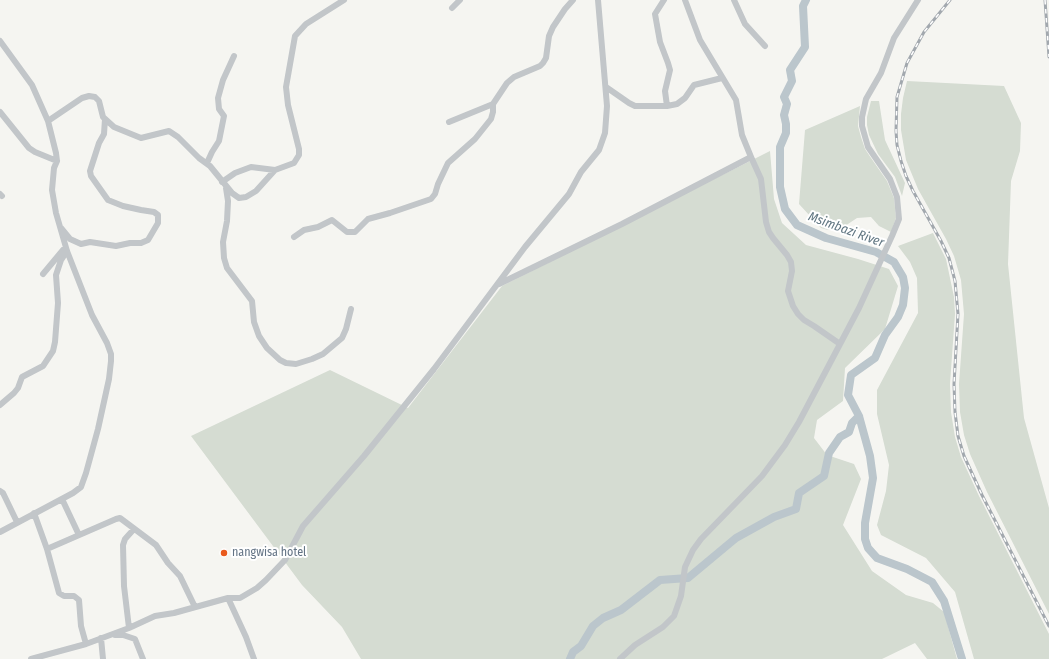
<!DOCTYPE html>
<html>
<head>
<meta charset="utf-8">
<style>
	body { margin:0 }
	canvas { display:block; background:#f5f5f1 }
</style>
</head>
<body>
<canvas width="1049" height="659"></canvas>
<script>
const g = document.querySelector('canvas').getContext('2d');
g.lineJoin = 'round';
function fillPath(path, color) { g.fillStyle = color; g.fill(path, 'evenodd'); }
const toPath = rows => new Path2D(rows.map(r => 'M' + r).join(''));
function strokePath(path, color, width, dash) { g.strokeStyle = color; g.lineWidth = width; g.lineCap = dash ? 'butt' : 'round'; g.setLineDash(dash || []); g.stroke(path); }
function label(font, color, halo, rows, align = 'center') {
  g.font = font + ' "Fira Sans Condensed",sans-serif'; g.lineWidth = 4; g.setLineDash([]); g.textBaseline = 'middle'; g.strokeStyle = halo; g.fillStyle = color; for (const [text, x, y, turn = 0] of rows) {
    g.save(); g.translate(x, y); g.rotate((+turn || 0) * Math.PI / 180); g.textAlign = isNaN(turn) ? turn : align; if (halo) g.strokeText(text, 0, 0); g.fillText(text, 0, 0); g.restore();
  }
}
const green = toPath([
	[907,81,1004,86,1021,123,1020,151,1011,181,1008,264,1024,418,1049,508,1049,614,987,492,970,454,964,435,960,412,959,384,964,314,961,280,954,256,946,239,918,189,906,160,901,130,901,114,903,98],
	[871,101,879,101,885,140,905,183,902,196,895,177,878,154,869,135,867,125,867,117],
	[860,106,858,126,861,137,865,149,871,158,887,181,894,198,896,218,891,232,879,226,871,217,857,218,845,226,828,230,821,228,799,204,805,130],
	[770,151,774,199,782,223,806,245,858,259,889,269,898,286,885,329,845,368,843,401,817,420,814,438,827,455,854,464,861,479,843,525,872,571,906,595,933,603,944,612,957,659,927,659,915,643,882,659,361,659,342,627,302,585,191,436,330,370,408,408,502,286],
	[933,233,946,259,954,297,955,314,950,384,951,412,955,437,961,457,979,496,1049,634,1049,659,974,659,955,592,926,558,881,535,877,525,886,491,889,465,877,414,877,390,918,313,917,278,910,262,898,246]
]);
const river = toPath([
	[806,0,803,6,805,47,790,70,792,81,784,97,787,104,784,115,786,124,786,133,780,147,780,187,785,209,797,225,826,238,876,252,894,262,903,277,905,288,903,305,898,317,885,335,875,358,851,375,848,395,859,416,870,456,873,478,865,523,865,539,868,548,877,558,907,569,932,582,944,601,962,659],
	[570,659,573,652,581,646,593,626,603,618,621,610,660,580,688,578,736,538,774,517,796,509,799,493,824,476,829,453,840,437,849,432,852,423,859,416]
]);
const minor = toPath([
	[664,0,655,14,660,42,668,63,670,70,665,91,667,106],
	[685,0,700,40,736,100,742,135,751,157,761,179,766,222,769,232,773,238,787,255,791,262,792,271,788,291,793,306,798,314,804,320,814,326,840,344],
	[734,0,745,24,765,46],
	[452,8,460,0],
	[0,41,32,85,48,121,56,153,57,161,54,168,52,190,56,213,67,251,92,315,107,343,111,354,111,361,109,379,98,429,86,473,81,487,73,493,0,532],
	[606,87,629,103,635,106,667,106,677,104,685,98,694,85,722,78],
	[0,112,29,148,35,152,57,161],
	[48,121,82,98,89,96,95,97,99,101,103,117,114,127,141,138,169,131,178,137,199,158,210,166,232,193,239,198,246,197,256,191,275,170,294,163,299,155,299,149,288,105,286,87,295,36,306,24,344,0],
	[449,122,493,104,507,83,514,77,540,66,543,63,546,58,549,36,553,27,565,9,573,0],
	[207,163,212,152,219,141,224,116,219,109,218,98,223,80,234,56],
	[222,182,235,173,251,167,275,170],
	[226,188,228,201,227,221,223,242,224,258,227,268,252,301,254,322,259,336,267,348,280,360,286,363,296,364,312,359,323,354,342,338,346,329,351,309],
	[0,194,2,196],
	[61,228,70,239,81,244,90,242,116,246,130,243,141,243,148,240,158,223,158,215,154,212,141,210,123,206,108,200,91,176,90,171,99,143,104,134,105,119],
	[294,237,304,230,318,227,332,220,347,232,355,232,368,219,390,213,431,199,435,194,438,184,448,163,475,139,491,119,493,112,493,104],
	[43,274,63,250],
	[499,284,622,224,751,157],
	[0,405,14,393,18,388,22,377,43,366,53,351,55,342,58,303,56,275,61,260,67,251],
	[0,491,3,493,17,522],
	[62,499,79,535],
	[34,513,47,549,59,593,64,596,74,596,79,600,81,626,86,644],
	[47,549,116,519,120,518,156,545,168,563,180,576,195,607],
	[228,598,246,637,254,659],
	[129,628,124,586,123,545,125,539,134,529],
	[115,635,123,635,135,639,143,659],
	[101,638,103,659],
	[31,659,86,644,129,628,155,616,174,613,228,598,240,598,257,588,266,580,285,560,303,526,364,456,434,369,525,247,569,194,581,172,599,150,605,133,607,106,598,0],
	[620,659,635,645,663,627,674,616,681,596,685,567,693,550,701,539,762,476,785,445,799,422,859,308,892,236,899,219,897,197,890,179,868,147,862,126,862,117,866,99,881,73,894,38,918,0]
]);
const rail = toPath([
	[950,0,924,32,907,63,897,97,896,131,897,145,901,161,906,176,913,191,941,241,949,258,955,281,958,314,954,384,955,412,958,436,964,456,982,495,1049,626],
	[1045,0,1049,57]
]);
const markers = [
	[224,553,4,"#e95a1d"]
];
const poiNames = [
	["nangwisa hotel",232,553]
];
const waterNames = [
	["Msimbazi River",846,230,20]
];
fillPath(green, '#d5dcd2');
strokePath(river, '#bbc6cc', 8);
strokePath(minor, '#c2c6c9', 6);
strokePath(rail, '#a2a8ae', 3);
strokePath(rail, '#fff', 1.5, [4.5]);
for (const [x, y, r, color] of markers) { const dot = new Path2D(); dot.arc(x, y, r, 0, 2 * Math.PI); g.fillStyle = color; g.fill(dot); strokePath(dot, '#fff', 1.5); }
label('12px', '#637384', '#fff', poiNames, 'left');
label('italic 13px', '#5f7581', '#fff', waterNames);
</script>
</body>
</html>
